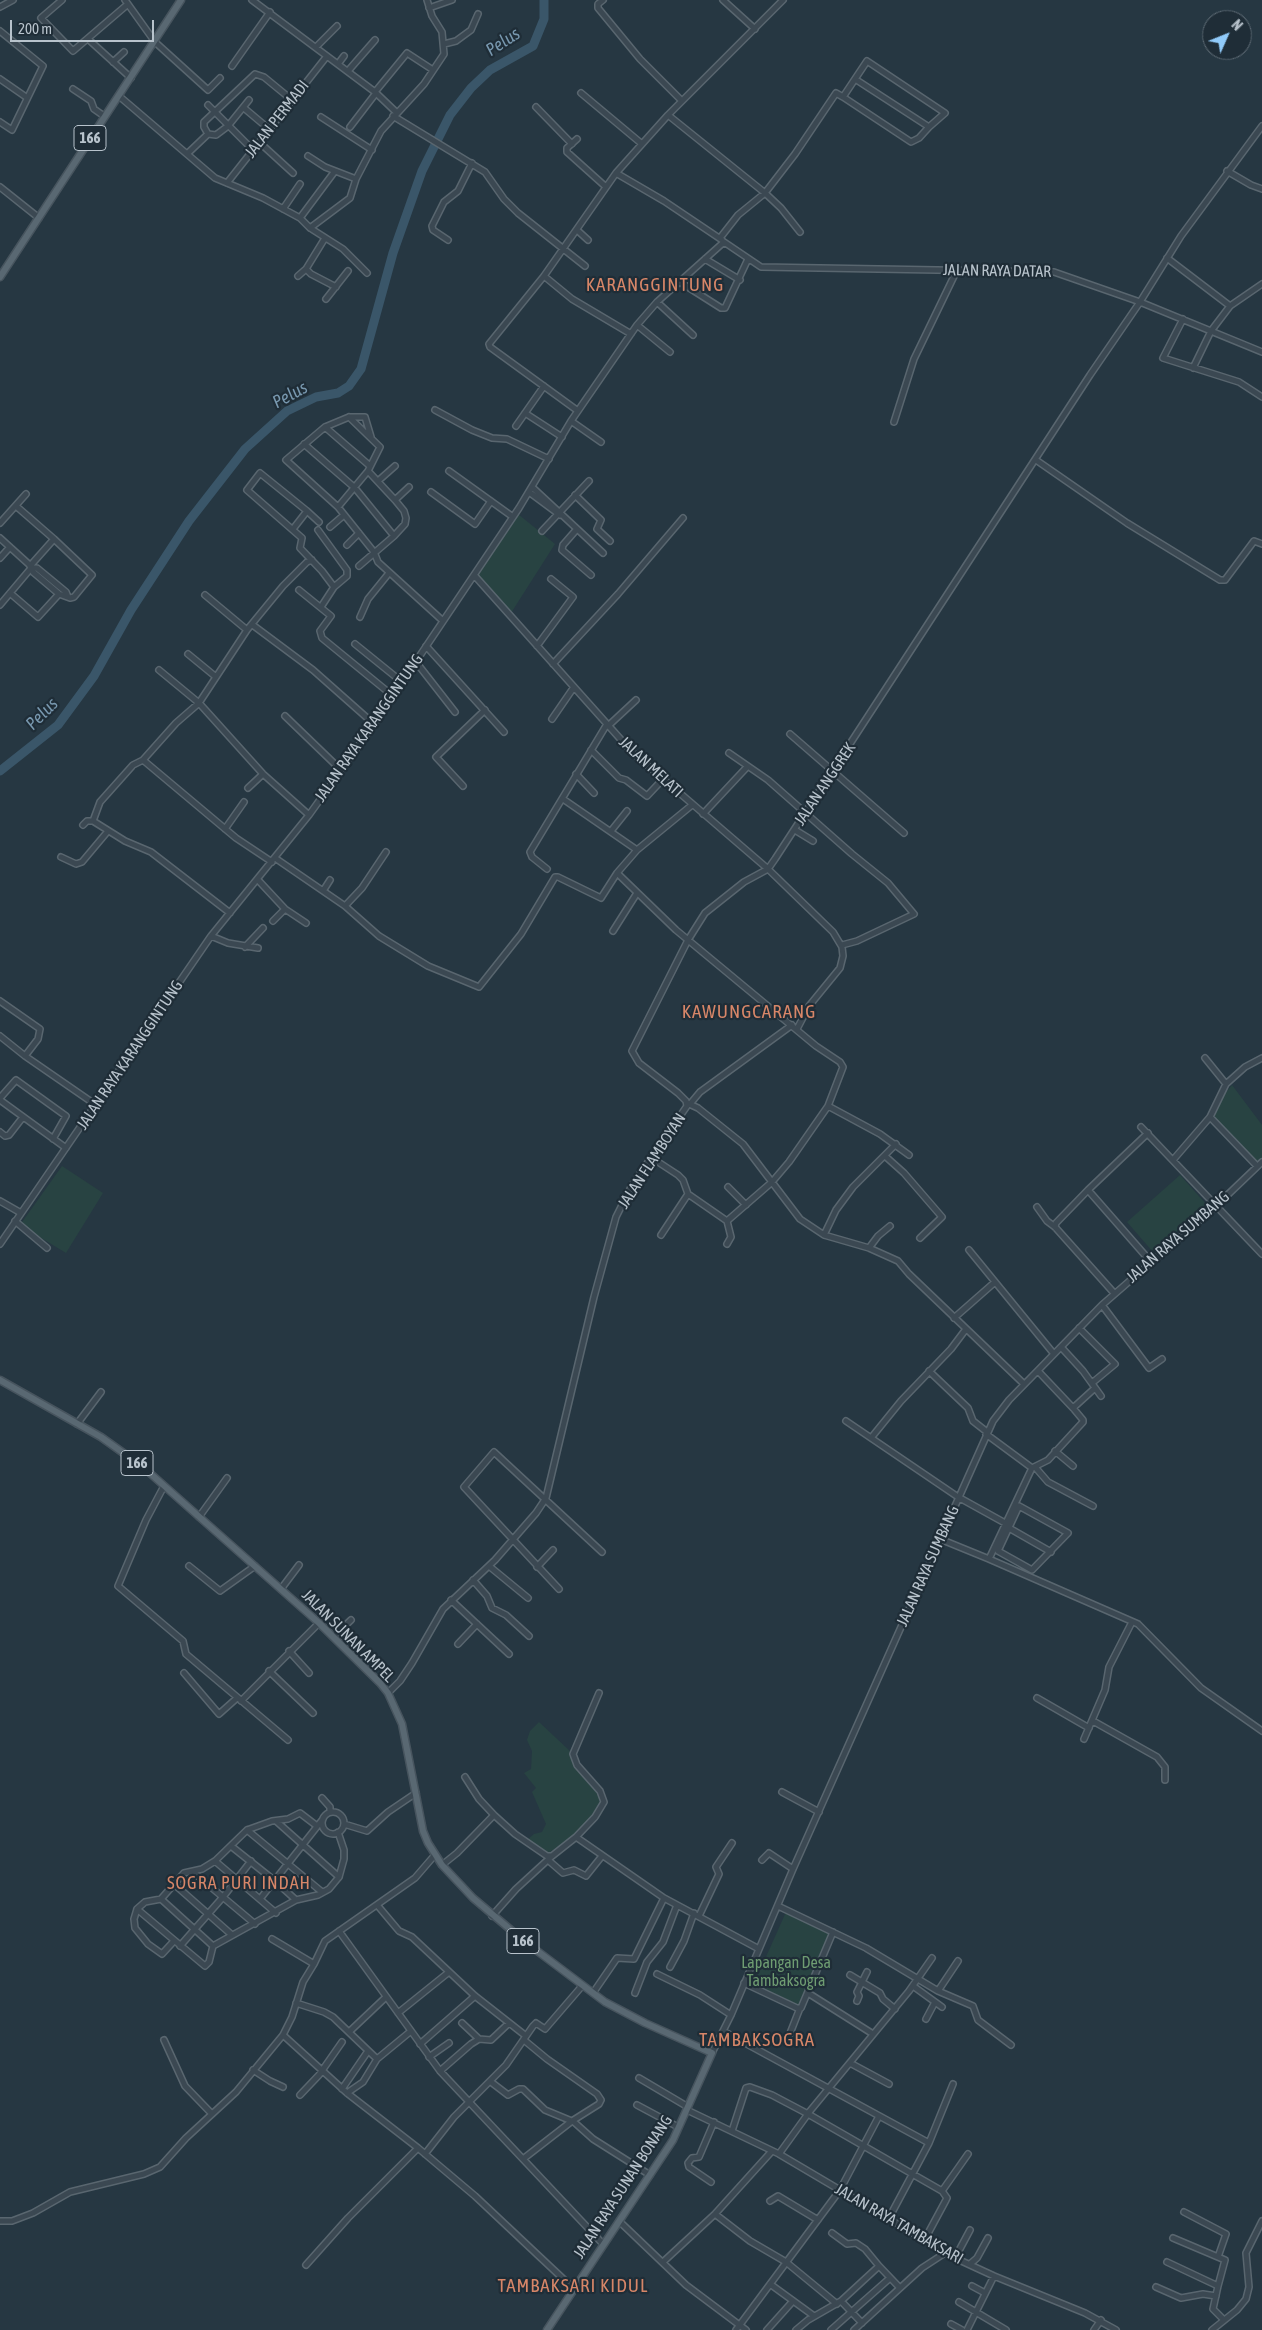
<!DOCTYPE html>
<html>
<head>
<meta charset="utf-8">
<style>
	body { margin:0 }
	#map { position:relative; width:1262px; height:2330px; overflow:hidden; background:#263742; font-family:"Asap Condensed",sans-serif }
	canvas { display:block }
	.north { position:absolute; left:1202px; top:10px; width:50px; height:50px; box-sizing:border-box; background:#1f2d37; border:1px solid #5c6973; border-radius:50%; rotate:46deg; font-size:14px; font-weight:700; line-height:20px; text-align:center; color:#b8c3cc }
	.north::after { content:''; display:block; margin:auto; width:18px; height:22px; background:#90caf9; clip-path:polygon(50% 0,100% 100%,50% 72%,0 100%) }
	.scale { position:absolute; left:10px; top:20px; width:144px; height:22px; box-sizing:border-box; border:2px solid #b8c3cc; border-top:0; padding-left:6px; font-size:15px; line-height:18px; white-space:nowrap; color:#b8c3cc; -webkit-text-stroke:4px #1f2d37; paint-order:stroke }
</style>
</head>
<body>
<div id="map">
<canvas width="1262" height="2330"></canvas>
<div class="north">N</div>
<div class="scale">200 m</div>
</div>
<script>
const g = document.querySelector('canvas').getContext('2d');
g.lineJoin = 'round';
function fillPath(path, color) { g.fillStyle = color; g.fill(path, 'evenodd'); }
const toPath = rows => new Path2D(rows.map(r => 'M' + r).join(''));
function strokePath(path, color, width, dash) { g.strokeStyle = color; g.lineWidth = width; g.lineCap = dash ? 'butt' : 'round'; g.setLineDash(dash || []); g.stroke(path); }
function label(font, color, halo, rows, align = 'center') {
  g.font = font + ' "Asap Condensed",sans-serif'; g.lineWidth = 4.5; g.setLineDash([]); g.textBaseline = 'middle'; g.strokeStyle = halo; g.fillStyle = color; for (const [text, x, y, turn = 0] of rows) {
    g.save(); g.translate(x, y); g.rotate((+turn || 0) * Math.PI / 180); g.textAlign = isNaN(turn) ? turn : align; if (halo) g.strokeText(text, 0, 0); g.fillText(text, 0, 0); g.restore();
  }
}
const green = toPath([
	[518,514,555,544,511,613,478,575],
	[1232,1085,1262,1125,1262,1158,1257,1163,1213,1116,1223,1096],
	[62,1166,103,1193,66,1253,20,1225],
	[1180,1175,1207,1205,1153,1252,1127,1222],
	[539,1722,571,1752,573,1763,601,1797,601,1807,575,1835,547,1854,527,1840,534,1834,542,1832,546,1824,532,1792,536,1788,524,1773,531,1769,532,1751,527,1740,530,1731],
	[786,1912,827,1932,828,1935,800,2005,796,2006,753,1986]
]);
const river = toPath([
	[0,771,58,725,94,676,131,610,189,521,245,449,287,411,316,397,338,393,349,386,361,369,393,253,422,171,450,115,471,88,490,70,533,46,544,19,544,0]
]);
const minor = toPath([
	[62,0,41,18,73,51,128,4],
	[125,0,155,42,208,90,220,78],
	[252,0,375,92,396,112],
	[603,0,598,4,598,8,640,59,682,101],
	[723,0,755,29],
	[0,7,13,0],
	[429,8,452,0],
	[0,31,43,66,12,130,0,122],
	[88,39,131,78],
	[444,44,456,41,471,30,478,14],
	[316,47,337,26],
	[113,62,124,52],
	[338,64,344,56],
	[232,66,270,12],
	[348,71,375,40],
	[0,79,26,97],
	[855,79,867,61,945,113,929,127],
	[73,89,91,101,94,109,104,116],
	[375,92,407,53,433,70],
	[581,93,642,144],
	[119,96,215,178,263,198,300,218,310,228,343,249,367,273],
	[249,100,228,126,216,135,208,134,204,127,204,122,255,74,264,77,292,100],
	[208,105,253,150],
	[536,107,572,144],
	[244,108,269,129],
	[668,115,765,193,781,208,800,232],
	[393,116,485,172,504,199,518,213,585,266],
	[321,117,372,150],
	[350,127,376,93],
	[577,139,567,148,567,152,606,187],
	[259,142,293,173],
	[187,154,208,134],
	[308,156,325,167,356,179],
	[1227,171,1251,185,1262,189],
	[616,173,664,201,722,240],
	[227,183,327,56],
	[0,187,39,218],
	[283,209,300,184],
	[300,218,335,171],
	[310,228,350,198,356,179,381,131,424,84,444,54,442,32,432,16,427,0],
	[577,230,588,240],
	[720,238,738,215,765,193,795,154,836,93,843,97,911,142,919,138,929,127,855,79,843,97],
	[448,240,433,230,432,226,444,202,458,191,472,163],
	[1167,258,1230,306],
	[705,259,740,280],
	[306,269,311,274,336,287],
	[298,276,306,269,325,238],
	[544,276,572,299,631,334],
	[680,282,721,308,725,308,748,259],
	[326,299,348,271],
	[657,302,693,335],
	[1183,319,1163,358,1239,382,1262,397],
	[637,325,670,352],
	[1193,368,1211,331,1230,306,1262,284],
	[435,410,472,430,492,438,507,439,549,459],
	[578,411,490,347,489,344,544,276,616,173,668,115,783,0],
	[525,413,562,437],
	[571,421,601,442],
	[894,422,914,359,957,270],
	[516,426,544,386],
	[325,427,370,466],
	[371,437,365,417,349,417,325,427,286,460,338,507,374,552,378,562,443,621],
	[304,444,355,488,394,536],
	[1036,460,1127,523,1220,580,1225,580,1254,541,1262,544],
	[449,471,513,517],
	[378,481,395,466],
	[532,487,603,553],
	[431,492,475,524,491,501],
	[529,492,560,515],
	[575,495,601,520,597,529,610,541],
	[395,500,409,487],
	[16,506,54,539],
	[338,507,368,471,380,447,349,417],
	[307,511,319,522],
	[0,523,26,494],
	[330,527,344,515],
	[293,529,307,511,260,473,247,490,302,538,300,548,322,571,334,587,321,607],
	[577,529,563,545,562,550,591,575],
	[318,530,347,570,347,576,334,587],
	[542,531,589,481],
	[0,538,33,568,37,568,66,592,68,597],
	[347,545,359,533],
	[0,558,10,547],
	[30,566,54,539,92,575,74,597,70,598,59,594,33,572,33,568],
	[359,566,394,536,405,524,406,518,404,511,395,500,368,471],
	[474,575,632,752,768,869,833,932,842,947,843,956,840,968,809,1006,797,1029],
	[299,590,331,616,320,631,322,638,393,696],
	[10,593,38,617,59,594],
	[205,595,247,630],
	[0,605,32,567],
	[360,617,368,599,389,573],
	[251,625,283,586,307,562,312,560],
	[355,644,402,682],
	[426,646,504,732],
	[537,646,573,597,551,579],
	[188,654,216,677],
	[416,662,455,712],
	[553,664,618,594,683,518],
	[159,670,199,703,176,723,143,760,236,838,272,862],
	[285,716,341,770],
	[552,719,574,687],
	[608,726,636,700],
	[790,734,904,833],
	[591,750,619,778,626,780,647,796,663,779],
	[729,753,768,780,852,854,888,883,914,914,857,941,842,945],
	[576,774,594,793],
	[463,786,436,757,485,710],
	[248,788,263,774],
	[563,799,637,850],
	[703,814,747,767],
	[309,815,263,774,199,703,247,630,251,625,254,626,313,670,374,724],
	[93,821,100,802,133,765,143,760],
	[83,825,87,821,93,821,125,841,151,852,230,913],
	[225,829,244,802],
	[795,830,813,841],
	[611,831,627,811],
	[61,857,76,864,82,862,108,831],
	[275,858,345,906,379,936,428,966,479,987,521,934,555,877,558,877,601,898,617,873,637,850,692,805],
	[547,869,532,857,530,852,607,724],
	[617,873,676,930,816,1046,840,1062,843,1067,828,1106,789,1162,772,1182,727,1221,688,1194,683,1180,678,1175,652,1158],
	[258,880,285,909,306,923],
	[323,891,330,880],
	[345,906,362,888,386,852],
	[273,921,285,909],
	[613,931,637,893],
	[211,936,228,943,258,948],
	[245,947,263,928],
	[0,1001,40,1029,38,1039,25,1056,96,1105],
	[0,1036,25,1056],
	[1205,1058,1226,1084],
	[0,1098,16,1080,66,1116,53,1139],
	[0,1100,66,1148],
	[687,1103,698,1108,743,1144,800,1219,824,1235,869,1248,898,1261,909,1274,1024,1384],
	[690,1104,700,1092,792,1025],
	[828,1106,880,1134,909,1155],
	[1210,1117,1257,1166],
	[1141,1127,1262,1254],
	[0,1132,5,1136,9,1135,23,1117],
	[885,1156,904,1173,942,1217,920,1238],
	[1173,1160,1210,1117,1226,1084,1245,1067,1262,1058],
	[728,1187,746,1205],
	[1088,1190,1151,1262],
	[0,1201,21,1213],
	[1037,1207,1047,1221,1055,1227,1114,1293],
	[15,1221,47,1248],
	[1055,1227,1056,1223,1088,1190,1148,1133],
	[661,1235,688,1194],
	[824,1235,836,1210,853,1187,896,1144],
	[0,1244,211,936,309,815,374,724,519,508,571,421,637,325,657,302,724,242,761,267,1054,272,1140,302,1262,352],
	[727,1244,731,1237,727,1221],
	[869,1248,878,1236,890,1226],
	[969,1250,1054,1354],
	[1102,1305,1149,1368,1162,1359],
	[954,1318,995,1282],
	[1079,1328,1115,1364,1092,1383],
	[1061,1347,1083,1371,1101,1396],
	[929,1371,968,1408,973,1421,987,1432],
	[1073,1408,1095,1388],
	[846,1421,958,1497,1005,1523],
	[77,1424,101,1392],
	[986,1434,1032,1468,1048,1460,1083,1422,1083,1420,1073,1408,1038,1371],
	[871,1438,901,1401,951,1349,966,1329],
	[1055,1451,1073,1466],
	[1035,1467,1048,1482,1093,1506],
	[164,1486,146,1520,118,1586,183,1641,186,1654,288,1740],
	[1019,1506,1068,1533,1032,1570,998,1551,1019,1506],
	[199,1517,227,1478],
	[1009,1528,1051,1552],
	[940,1539,989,1559,1032,1468],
	[989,1559,1138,1624,1201,1688,1262,1731],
	[189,1566,220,1591,255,1566],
	[489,1566,528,1598],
	[537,1567,553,1550],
	[473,1580,487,1596,492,1608,506,1615,529,1636],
	[281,1589,299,1565],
	[559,1589,464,1487,494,1452,602,1552],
	[451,1600,509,1654],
	[333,1637,351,1620],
	[458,1644,477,1624],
	[289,1651,309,1673],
	[269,1671,313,1713],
	[184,1673,219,1714,237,1698],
	[388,1693,400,1681,412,1663,443,1609,495,1560,536,1513,546,1498,594,1297,616,1217,632,1185,687,1106,686,1101,678,1093,639,1063,632,1051,688,940,705,913,744,882,768,869,775,859,1090,375,1140,302,1181,236,1262,126],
	[1037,1698,1089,1728],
	[241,1701,319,1623],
	[1093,1721,1157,1757,1165,1767,1165,1780],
	[1084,1739,1105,1690,1109,1667,1132,1622],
	[465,1777,479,1799,494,1815],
	[782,1792,819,1812],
	[322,1798,330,1807,330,1812],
	'322 1823a11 11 0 1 1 22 0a11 11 0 1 1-22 0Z',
	[344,1824,367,1831,388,1812,416,1793],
	[247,1830,322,1892],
	[338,1832,344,1850,344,1859,339,1877],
	[576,1837,595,1817,604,1802,600,1791,577,1765,573,1754,599,1693],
	[231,1846,275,1881,296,1900,318,1895,329,1889,339,1877,276,1821],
	[548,1860,563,1873,574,1870,586,1876,602,1856],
	[762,1860,769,1853,793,1869],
	[215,1861,276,1913],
	[442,1865,457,1853,494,1815,515,1834,547,1856,552,1856,576,1837,664,1898,759,1949],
	[193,1872,255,1924],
	[174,1884,232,1935],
	[161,1899,213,1946,296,1900],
	[260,1899,323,1819],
	[378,1906,399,1931,412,1937,475,1996,526,2036],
	[778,1906,866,1948,938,1991,973,2006,978,2020,1011,2045],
	[137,1909,205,1966,209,1962,213,1946],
	[492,1916,516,1889,552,1856],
	[699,1916,719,1874,716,1867,732,1843],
	[339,1931,440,2071,603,2244],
	[272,1939,314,1964],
	[174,1941,162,1954,148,1944,135,1928,134,1919,137,1909,145,1902,161,1899,184,1873,202,1869,215,1861,247,1830,272,1821,288,1819,300,1813,317,1826],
	[180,1946,223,1897,251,1861],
	[670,1967,684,1941,694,1913],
	[657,1974,700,1995,731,2015],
	[850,1975,880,1993,883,1999,895,2009],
	[744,1983,797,2008,801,2008,833,1932],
	[913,1986,942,2007],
	[938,1991,958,1961],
	[593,1993,617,1958,634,1959,664,1898],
	[635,1993,647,1962,663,1942,677,1905],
	[808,1993,873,2034],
	[857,2001,859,1996,857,1992,867,1972],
	[296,2003,324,2012,333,2017,377,2059],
	[398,2013,449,1972],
	[926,2019,935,2002],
	[462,2023,479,2039],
	[723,2031,929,2143],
	[349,2032,386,1997],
	[283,2035,347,2093,418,2148,475,2196,574,2289],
	[789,2036,800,2008],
	[164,2040,185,2086,212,2114],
	[420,2044,475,1996],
	[712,2053,731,2015,793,1869,993,1421,1009,1400,1102,1305,1217,1205,1262,1162],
	[429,2057,449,2043],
	[850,2063,889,2084],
	[253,2070,270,2081,283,2087],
	[440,2071,471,2044,479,2039,491,2040,509,2023],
	[639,2078,688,2107],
	[491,2082,508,2095,519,2089,523,2089,545,2110,574,2122,593,2139,650,2175],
	[342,2089,368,2051],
	[347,2093,363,2082,377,2059,411,2031],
	[300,2095,319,2075,342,2042],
	[637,2105,678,2127],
	[687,2110,779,2154,955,2258,994,2276,1085,2313,1116,2330],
	[732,2131,746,2088,750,2087,772,2095,808,2114,942,2191],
	[425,2154,454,2117,506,2065,533,2026,536,2023,545,2029,582,1986],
	[779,2154,810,2111,909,1991,932,1958],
	[523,2159,572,2121,599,2104,601,2100,597,2094,547,2059,524,2040],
	[711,2182,689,2167,688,2163,692,2158,699,2157,714,2122],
	[770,2201,778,2196,818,2220],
	[1184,2212,1226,2234,1218,2257],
	[715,2214,750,2241,786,2262,837,2304],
	[889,2218,929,2143,953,2084],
	[0,2221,12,2221,33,2213,70,2192,144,2174,160,2167,186,2138,236,2092,283,2035,292,2017,303,1982,314,1964,325,1941,415,1878,434,1856],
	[619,2221,686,2285,746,2330],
	[832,2233,847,2244,856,2243,865,2249,879,2266],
	[1173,2238,1225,2260,1218,2286],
	[925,2239,946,2200,947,2198,942,2191,968,2154],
	[955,2258,970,2230],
	[663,2262,715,2214,772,2151],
	[1167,2262,1218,2286,1213,2309,1224,2320],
	[970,2264,977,2258,988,2238],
	[306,2265,348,2218,418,2148],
	[770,2284,814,2316],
	[972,2286,985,2293],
	[1156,2287,1181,2298,1203,2294,1216,2296],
	[841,2301,862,2323],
	[959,2302,1006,2330],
	[951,2324,962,2330],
	[736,2330,840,2190,879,2116],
	[767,2330,793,2301],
	[796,2330,808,2320,841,2301,879,2266,900,2288],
	[831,2330,890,2278],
	[854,2330,922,2268,945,2253],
	[967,2330,994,2276],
	[1094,2330,1101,2320],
	[1212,2330,1237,2310,1246,2299,1249,2287,1246,2253,1262,2221]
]);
const major = toPath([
	[0,277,181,0],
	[0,1380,101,1437,143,1467,319,1623,380,1683,388,1693,402,1724,423,1831,428,1843,442,1865,473,1898,524,1941,605,2002,645,2023,712,2053,673,2140,547,2330]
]);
const shields = [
	[90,138,32],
	[137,1463,32],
	[523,1941,32]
];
const shieldNames = [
	["166",90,138],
	["166",137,1463],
	["166",523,1941]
];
const streetNames = [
	["JALAN PERMADI",277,119,-52],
	["JALAN RAYA DATAR",997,271,1],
	["JALAN RAYA KARANGGINTUNG",369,728,-55],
	["JALAN MELATI",651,767,43],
	["JALAN ANGGREK",825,784,-56],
	["JALAN RAYA KARANGGINTUNG",130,1055,-56],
	["JALAN FLAMBOYAN",652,1161,-57],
	["JALAN RAYA SUMBANG",1178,1237,-41],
	["JALAN RAYA SUMBANG",928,1566,-66],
	["JALAN SUNAN AMPEL",348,1636,45],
	["JALAN RAYA SUNAN BONANG",623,2187,-57],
	["JALAN RAYA TAMBAKSARI",899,2224,30]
];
const parkNames = [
	["Lapangan Desa",786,1963],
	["Tambaksogra",786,1981]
];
const waterNames = [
	["Pelus",503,42,-33],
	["Pelus",290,395,-29],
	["Pelus",42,714,-45]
];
const neighbourhoodNames = [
	["SOGRA PURI INDAH",239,1883]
];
const quarterNames = [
	["KARANGGINTUNG",655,285],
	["KAWUNGCARANG",749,1012],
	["TAMBAKSOGRA",757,2040],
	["TAMBAKSARI KIDUL",573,2286]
];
fillPath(green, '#284342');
strokePath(river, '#3a5669', 9);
strokePath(minor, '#59666f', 8);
strokePath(major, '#47545e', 9);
strokePath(minor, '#3b4852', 5);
strokePath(major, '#596872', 6);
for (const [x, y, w] of shields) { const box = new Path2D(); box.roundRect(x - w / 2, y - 12.5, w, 25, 4); g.fillStyle = '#1f2d37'; g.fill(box); strokePath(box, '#b8c3cc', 1); }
label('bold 15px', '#b8c3cc', null, shieldNames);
label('16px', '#b8c3cc', '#1f2d37', streetNames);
label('16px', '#6f9d72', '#1f2d37', parkNames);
label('italic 18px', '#7898af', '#1f2d37', waterNames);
g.letterSpacing = '1px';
label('18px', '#d78668', '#1f2d37', neighbourhoodNames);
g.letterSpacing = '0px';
g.letterSpacing = '1px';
label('19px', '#d78668', '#1f2d37', quarterNames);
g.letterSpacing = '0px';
</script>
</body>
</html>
